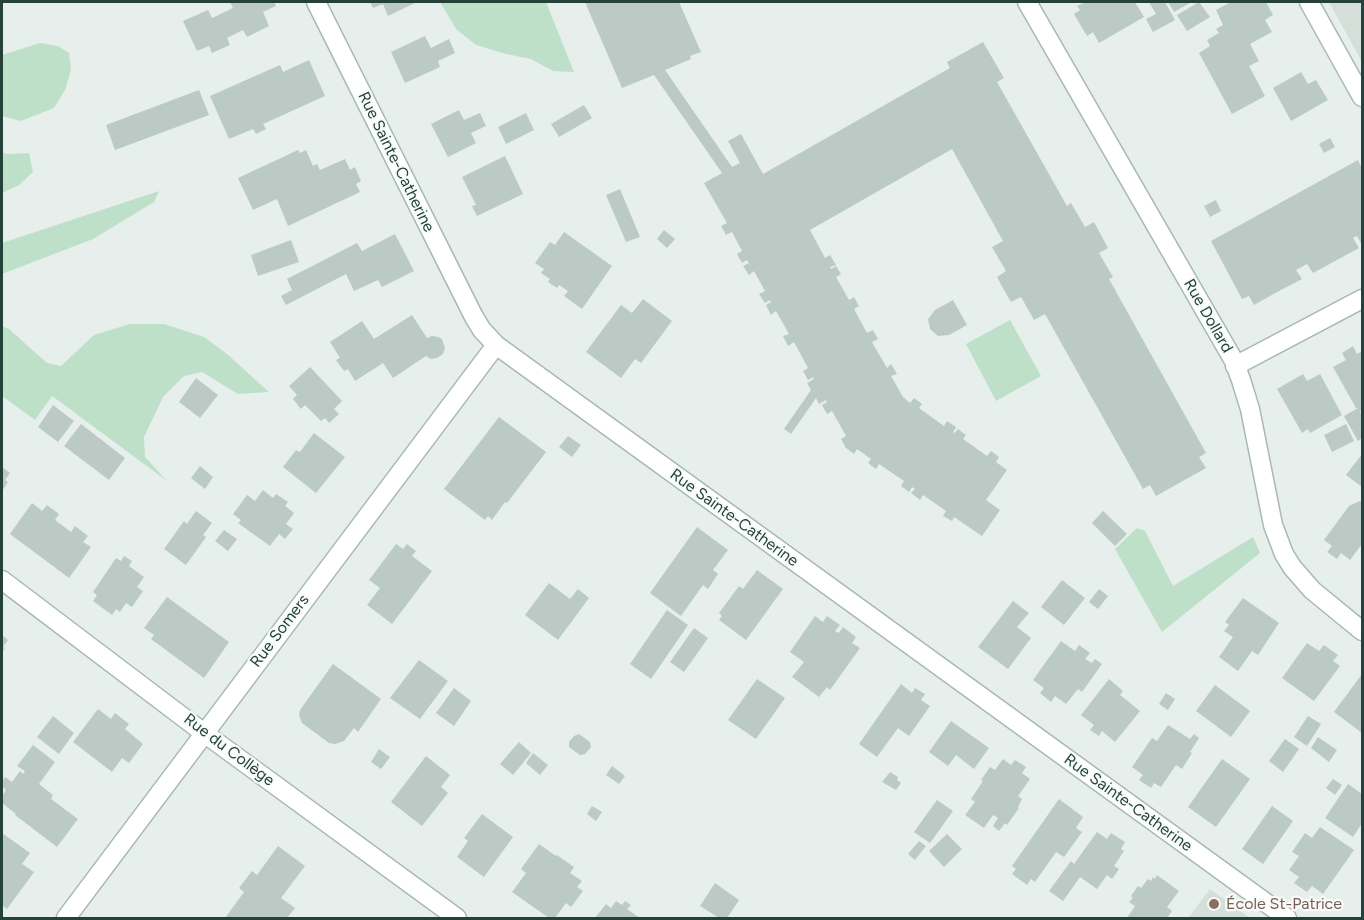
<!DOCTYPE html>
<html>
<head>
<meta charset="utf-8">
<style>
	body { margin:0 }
	#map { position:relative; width:1364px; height:920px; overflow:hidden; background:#e6efeb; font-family:Figtree,sans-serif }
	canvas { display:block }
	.frame { position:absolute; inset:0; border:3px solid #24423a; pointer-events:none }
</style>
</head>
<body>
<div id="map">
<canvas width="1364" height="920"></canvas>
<div class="frame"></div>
</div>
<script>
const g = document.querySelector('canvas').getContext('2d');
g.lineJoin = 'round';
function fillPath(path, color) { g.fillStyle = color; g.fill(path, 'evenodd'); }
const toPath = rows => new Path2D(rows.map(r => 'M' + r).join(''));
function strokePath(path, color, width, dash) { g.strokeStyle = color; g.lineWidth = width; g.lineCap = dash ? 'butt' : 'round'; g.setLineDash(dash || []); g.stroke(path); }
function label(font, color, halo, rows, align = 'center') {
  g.font = font + ' Figtree,sans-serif'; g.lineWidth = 4.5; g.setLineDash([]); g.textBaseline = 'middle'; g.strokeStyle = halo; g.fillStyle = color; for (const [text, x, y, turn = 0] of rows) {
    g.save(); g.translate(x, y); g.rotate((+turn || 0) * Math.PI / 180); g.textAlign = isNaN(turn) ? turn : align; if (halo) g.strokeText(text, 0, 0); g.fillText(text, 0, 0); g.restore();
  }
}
const built = toPath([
	[1329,2,1362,2,1362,62],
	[1210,889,1250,918,1188,918]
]);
const green = toPath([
	[440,2,546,2,574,72,553,71,531,59,506,54,476,45,456,29],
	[40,43,58,46,69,53,71,70,65,90,54,108,21,121,2,116,2,55],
	[2,153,9,154,29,153,33,172,19,185,2,193],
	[159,191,154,202,93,239,2,274,2,243],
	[1010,320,1041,376,996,401,966,344],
	[130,324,164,324,204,337,227,354,269,392,238,394,202,372,184,376,163,397,144,437,145,457,167,481,52,396,35,420,2,396,2,326,9,329,47,363,61,366,94,335],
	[1137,528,1145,531,1173,586,1253,537,1260,553,1162,632,1115,549]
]);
const building = toPath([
	[230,2,274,2,276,6,263,12,269,26,247,37,243,30,227,38,230,45,212,53,209,46,197,51,183,21,208,10,212,18,233,8],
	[370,2,417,2,388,16,383,4,373,8],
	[585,2,679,2,701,52,690,56,691,59,665,70,732,167,740,163,728,141,741,134,763,174,950,68,947,62,983,42,1004,78,997,82,1067,206,1071,203,1085,227,1094,222,1108,248,1099,253,1113,277,1109,279,1206,453,1199,457,1206,468,1156,496,1150,485,1143,489,1045,314,1034,320,1021,297,1011,302,1004,290,997,277,1006,271,992,247,1003,241,952,149,810,230,825,258,830,255,836,265,830,267,831,269,836,266,841,274,836,277,849,300,854,297,859,306,854,309,867,333,873,330,878,339,872,342,887,368,891,364,897,374,891,376,903,397,910,403,914,398,922,404,919,408,944,426,947,421,956,427,953,432,955,433,958,429,966,435,963,439,987,456,991,451,999,457,996,462,1007,470,986,500,1000,510,982,536,954,517,952,521,943,516,946,511,923,495,920,500,911,493,915,489,912,487,909,492,901,486,904,481,879,464,876,469,868,463,871,459,857,449,854,454,846,448,841,439,846,436,832,411,827,414,822,405,827,402,826,400,819,404,816,398,791,434,784,429,811,390,807,383,814,379,813,377,808,380,803,371,808,368,794,342,788,346,783,336,789,334,776,311,771,315,766,305,771,302,770,300,765,303,759,294,765,291,754,271,749,275,743,266,749,263,747,260,742,263,737,254,742,251,732,232,726,235,721,226,727,223,704,183,722,173,654,75,622,88],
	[1086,2,1135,2,1144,17,1099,43,1093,32,1087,36,1074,14,1080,10,1077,6],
	[1149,2,1165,2,1175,20,1153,32,1146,19,1156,14],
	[1168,2,1189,2,1190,3,1174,12],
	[1199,2,1210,17,1187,31,1177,15],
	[1231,2,1255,2,1256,3,1259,2,1266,2,1273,15,1265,20,1272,32,1250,44,1259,61,1249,66,1265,96,1232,114,1199,53,1210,46,1207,40,1219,33,1216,29,1223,25,1216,10],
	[425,36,431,48,449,39,455,53,438,61,440,67,405,83,391,52],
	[309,60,325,96,263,124,266,129,256,134,253,129,229,139,210,96,280,65,283,72],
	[1301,72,1308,84,1316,80,1328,100,1291,121,1273,88],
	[199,90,209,115,115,150,106,125],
	[584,105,592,118,559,137,551,124],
	[459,110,464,120,480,113,486,126,471,133,476,143,448,157,431,124],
	[526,113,534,130,506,144,498,127],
	[1330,138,1335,147,1324,153,1319,144],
	[298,150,300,153,306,150,313,166,317,164,320,170,345,159,350,170,355,167,361,181,356,184,360,192,288,226,277,199,253,210,238,178],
	[505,156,523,194,477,216,472,206,476,205,462,177],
	[1358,160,1362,169,1362,245,1357,236,1353,238,1359,248,1313,273,1307,264,1296,270,1302,279,1277,292,1254,305,1249,296,1242,299,1211,241],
	[620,189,640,237,626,242,606,195],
	[1216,200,1221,211,1210,217,1204,206],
	[664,230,675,239,667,248,657,239],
	[564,232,612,266,582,309,564,296,568,291,559,285,557,288,548,282,550,279,541,273,544,269,535,263,550,242,555,245],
	[395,234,414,271,382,287,378,280,354,291,346,274,286,305,281,296,292,290,287,279,357,243,362,251],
	[291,240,299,262,258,276,251,255],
	[643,299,672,321,641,363,635,359,621,378,586,352,621,305,632,313],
	[953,300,967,325,949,335,938,336,930,329,928,319,935,310],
	[412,315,427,338,432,336,438,337,442,339,445,348,443,354,437,358,431,359,426,356,393,378,383,363,355,381,348,369,344,371,336,360,340,358,330,342,362,321,374,339],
	[1353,346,1357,354,1362,351,1362,409,1360,411,1362,416,1362,438,1358,441,1344,416,1358,408,1356,408,1333,367,1346,360,1342,353],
	[310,367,342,401,334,409,339,414,329,423,325,418,321,421,305,405,301,409,293,399,297,395,289,386],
	[1303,374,1307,381,1320,374,1342,415,1310,433,1308,429,1302,433,1277,389],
	[196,378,218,395,200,418,179,402],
	[53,405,74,421,58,442,38,427],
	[499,417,546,452,507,503,505,502,492,520,488,516,485,520,444,489],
	[81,424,125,458,109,480,64,446],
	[1346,424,1354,441,1332,452,1324,435],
	[314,433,345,457,316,493,283,467,296,450,300,452],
	[568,436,581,445,572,457,559,447],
	[1362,454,1362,487,1346,475],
	[200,466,213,477,205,489,191,478],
	[2,467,10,473,5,480,8,482,2,491],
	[263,490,273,498,276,494,288,502,285,506,294,513,286,524,293,529,285,539,279,534,270,546,238,523,241,520,233,514,247,495,255,501],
	[1360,501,1362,503,1362,544,1350,560,1341,553,1337,559,1327,552,1332,546,1324,540,1349,506],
	[32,503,42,511,47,505,59,514,55,520,71,532,75,526,88,536,83,542,91,547,69,578,10,534],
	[196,511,212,523,203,535,206,537,186,565,164,549,184,521,187,524],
	[1103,511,1127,534,1115,546,1092,523],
	[697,527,728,550,713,570,718,574,708,589,703,585,681,616,650,593],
	[224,530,237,539,228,551,215,541],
	[396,544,403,549,407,544,416,551,412,556,432,571,392,624,367,605,380,588,369,580],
	[124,556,132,561,129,566,144,577,137,587,143,591,132,607,126,603,120,612,116,609,112,615,93,601,97,595,93,592,116,558,121,561],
	[757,570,783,589,746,640,719,620,722,616,719,613,739,586,743,589],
	[1062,580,1085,598,1064,625,1041,607],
	[549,583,570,599,578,589,589,598,558,640,525,615],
	[1099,589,1108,596,1098,609,1089,602],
	[167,597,229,642,204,678,151,639,154,635,144,628],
	[1243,598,1279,623,1258,655,1252,651,1238,671,1219,657,1233,637,1224,631,1229,625,1225,622],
	[1013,601,1029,613,1017,627,1031,638,1008,669,978,647],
	[667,610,688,625,651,679,630,664],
	[815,616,823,622,827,616,840,625,835,631,839,633,843,627,856,637,852,643,860,648,830,690,827,687,819,697,792,677,804,662,790,652],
	[694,628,708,638,684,672,670,662],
	[2,635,8,640,3,647,5,648,2,653],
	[1061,641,1075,651,1079,645,1090,653,1085,659,1092,663,1095,659,1102,664,1082,692,1078,689,1066,704,1055,696,1051,702,1040,693,1044,688,1033,680],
	[1307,643,1319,651,1324,645,1338,655,1333,661,1340,666,1314,701,1282,678],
	[419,660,448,681,420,719,390,698],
	[333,664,381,699,358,732,354,728,344,741,335,744,329,743,302,723,299,715,300,710],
	[1362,674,1362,733,1334,712],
	[757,679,785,698,756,739,728,720],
	[1109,679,1123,691,1120,695,1140,711,1115,742,1102,731,1099,736,1090,730,1094,725,1081,715],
	[901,684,912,693,915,688,925,694,921,700,930,706,909,736,898,728,877,757,859,744],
	[1215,685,1250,711,1231,737,1196,711],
	[454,688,471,701,454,726,436,713],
	[1166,693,1175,699,1168,710,1159,704],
	[98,709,111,719,115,713,129,724,125,729,143,744,129,763,122,758,112,772,73,742],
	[53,716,74,733,59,754,37,737],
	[1308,716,1321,724,1307,746,1294,737],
	[951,721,989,748,974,769,956,755,948,766,929,752],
	[1168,725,1190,739,1194,734,1199,738,1190,752,1192,753,1182,769,1176,765,1161,787,1154,783,1151,788,1139,780,1143,775,1132,767,1152,738,1157,741],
	[579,734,590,742,591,747,585,754,580,755,569,747,569,742,574,736],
	[1318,737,1337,750,1329,762,1311,748],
	[1285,739,1299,749,1283,772,1269,761],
	[519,742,531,753,513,775,500,764],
	[33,745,55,762,39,784,53,795,51,799,78,819,57,847,15,815,16,814,2,803,2,796,6,790,2,786,2,782,5,777,12,782,20,771,23,774,25,771,17,766],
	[379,749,390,757,381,769,371,762],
	[533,753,548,765,540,775,526,763],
	[426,756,450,775,441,787,448,793,422,826,391,802],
	[1003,759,1011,765,1015,760,1026,767,1022,773,1030,779,1018,796,1022,799,1018,807,1019,808,1007,825,1005,823,999,831,993,826,998,818,993,815,984,828,965,815,975,802,971,799,983,781,981,780,990,767,995,770],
	[1222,759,1250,779,1216,827,1188,807],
	[612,766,625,776,619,784,606,775],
	[890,772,898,777,897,780,901,783,896,790,882,782],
	[1333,779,1342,785,1335,795,1326,788],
	[1348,784,1362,794,1362,823,1353,837,1325,818],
	[1059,799,1083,817,1076,828,1082,832,1064,857,1056,852,1035,882,1031,879,1027,885,1012,874,1016,869,1012,866],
	[937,800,953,811,930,843,914,832],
	[592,806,602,812,596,821,587,814],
	[1272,806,1293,821,1263,864,1242,849],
	[482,814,513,837,484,877,457,857,468,841,464,838],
	[1320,827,1354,850,1323,894,1312,886,1307,892,1294,883,1299,877,1289,870,1299,856,1292,852,1305,833,1312,838],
	[1097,832,1107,839,1111,833,1125,842,1121,849,1124,851,1114,866,1119,869,1112,879,1107,875,1097,889,1080,877,1063,901,1049,891,1071,861,1074,864],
	[2,833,30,853,22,864,34,872,7,909,2,905],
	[947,834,962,849,944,867,929,851],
	[919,841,926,846,915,860,908,854],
	[539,844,556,856,557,855,574,867,570,873,582,881,577,887,583,891,571,907,566,903,555,918,549,918,512,892,526,873,521,869],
	[278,846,305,866,281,898,295,908,287,918,225,918,244,892,239,888,252,871,257,875],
	[1157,875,1179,891,1167,907,1172,911,1167,918,1127,918,1135,906,1129,902,1133,898,1131,896,1138,886,1141,888,1148,879,1151,881,1153,877,1155,879],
	[715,883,739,900,727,918,719,918,700,906],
	[616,901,622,905,625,901,631,905,627,909,640,918,595,918,606,904,611,908]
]);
const minor = toPath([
	[316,2,474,317,482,330,496,345,1287,918],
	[1027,2,1234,361,1241,380,1250,409,1273,525,1284,554,1292,567,1312,590,1362,631],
	[1309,2,1362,97],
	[1235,366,1362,299],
	[2,580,204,733,457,918],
	[66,918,496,345]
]);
const markers = [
	[1214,904,6,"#8d6e63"]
];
const streetNames = [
	["Rue Sainte-Catherine",396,162,64],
	["Rue Dollard",1208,316,60],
	["Rue Sainte-Catherine",734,518,36],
	["Rue Somers",280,631,-53],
	["Rue du Collège",229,750,37],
	["Rue Sainte-Catherine",1128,803,36]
];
const educationNames = [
	["École St-Patrice",1226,904]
];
fillPath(built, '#d4dfda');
fillPath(green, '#bfe0c8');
fillPath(building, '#bbcac4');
strokePath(minor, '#a8b8b2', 21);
strokePath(minor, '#fff', 18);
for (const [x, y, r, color] of markers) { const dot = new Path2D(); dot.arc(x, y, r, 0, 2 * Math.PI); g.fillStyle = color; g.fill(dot); strokePath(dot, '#f7fbf9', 2); }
label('16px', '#24423a', '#f7fbf9', streetNames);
label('16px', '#785e54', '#f7fbf9', educationNames, 'left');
</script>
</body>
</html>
